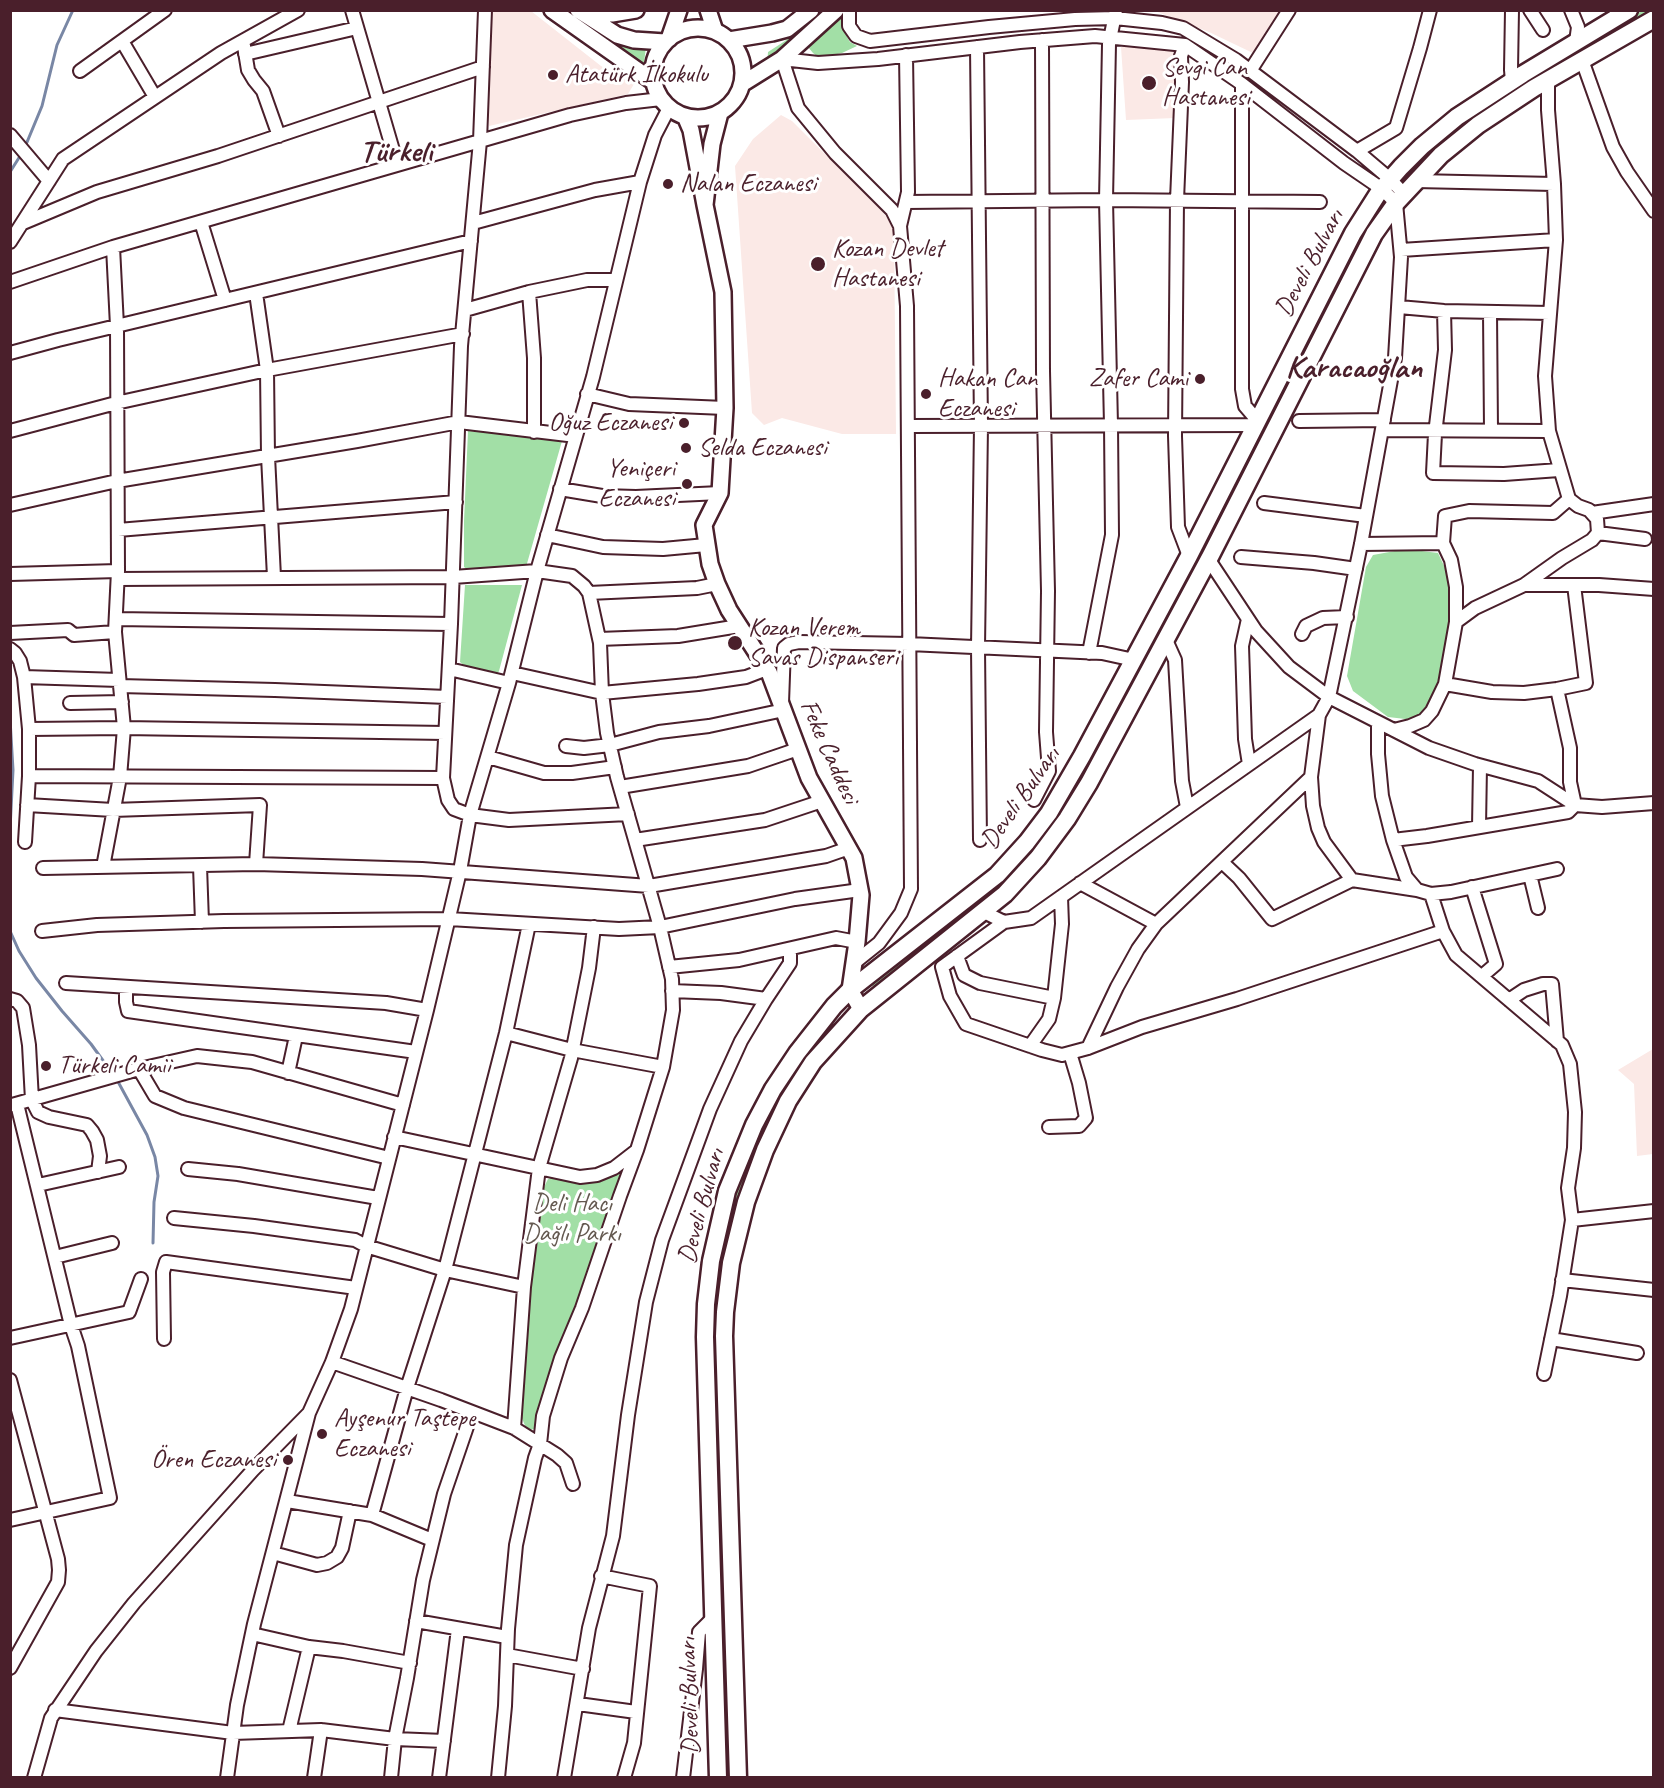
<!DOCTYPE html>
<html>
<head>
<meta charset="utf-8">
<style>
	body { margin:0 }
	#map { position:relative; width:1664px; height:1788px; overflow:hidden; background:#fff; font-family:Caveat,sans-serif }
	canvas { display:block }
	.frame { position:absolute; inset:0; border:12px solid #4a1f2b; pointer-events:none }
</style>
</head>
<body>
<div id="map">
<canvas width="1664" height="1788"></canvas>
<div class="frame"></div>
</div>
<script>
const g = document.querySelector('canvas').getContext('2d');
g.lineJoin = 'round';
function fillPath(path, color) { g.fillStyle = color; g.fill(path, 'evenodd'); }
const toPath = rows => new Path2D(rows.map(r => 'M' + r).join(''));
function strokePath(path, color, width, dash) { g.strokeStyle = color; g.lineWidth = width; g.lineCap = dash ? 'butt' : 'round'; g.setLineDash(dash || []); g.stroke(path); }
function label(font, color, halo, rows, align = 'center') {
  g.font = font + ' Caveat,sans-serif'; g.lineWidth = 6; g.setLineDash([]); g.textBaseline = 'middle'; g.strokeStyle = halo; g.fillStyle = color; for (const [text, x, y, turn = 0] of rows) {
    g.save(); g.translate(x, y); g.rotate((+turn || 0) * Math.PI / 180); g.textAlign = isNaN(turn) ? turn : align; if (halo) g.strokeText(text, 0, 0); g.fillText(text, 0, 0); g.restore();
  }
}
const built = toPath([
	[490,11,531,11,601,66,634,84,628,94,489,126,487,64],
	[1155,11,1282,11,1255,54,1209,32],
	[1121,47,1173,48,1175,118,1126,120],
	[781,115,792,121,882,211,894,228,896,434,842,434,782,418,764,425,752,413,735,166,753,139],
	[1653,1049,1653,1154,1637,1156,1634,1084,1618,1070]
]);
const green = toPath([
	[565,11,608,36,646,47,643,70],
	[818,11,827,11,767,66,768,52,785,41],
	[1642,11,1653,11,1614,33,1410,176,1404,168,1473,114,1610,28],
	[843,15,847,37,850,42,857,46,842,53,828,56,818,57,813,53,808,47],
	[1333,287,1315,334,1219,526,1059,822,1009,883,874,988,871,983,975,904,1016,865],
	[468,431,536,436,562,441,526,567,468,570,464,567,464,521],
	[1406,549,1438,553,1446,570,1452,608,1447,650,1434,696,1423,714,1414,720,1388,717,1353,691,1347,676,1366,567,1373,555],
	[465,585,522,585,499,671,496,676,465,666,460,662],
	[780,1092,781,1093,740,1192,731,1230,731,1778,726,1777,712,1320,716,1274,724,1231,738,1183,756,1136],
	[625,1167,590,1273,539,1409,537,1422,534,1429,530,1430,526,1428,521,1416,528,1297,541,1199,544,1187,548,1179,554,1177]
]);
const stream = toPath([
	[25,147,42,106,57,45,73,10],
	[10,172,22,153],
	[10,701,10,716],
	[10,719,13,770,10,829],
	[10,931,19,951,36,978,62,1011,91,1044,112,1073],
	[116,1078,147,1135,155,1157,158,1176,154,1202,153,1243]
]);
const minor = toPath([
	[352,10,397,164],
	[485,10,480,141,461,346,451,624,443,778,448,800,454,809,470,815,509,820,628,814],
	[849,10,849,26,856,36,870,41,989,27,1075,19,1115,18,1162,23,1183,28,1236,60,1357,151,1390,179,1404,194],
	[1512,10,1511,70,1512,81],
	[1530,10,1543,30],
	[1571,10,1578,27,1576,42],
	[122,41,155,97],
	[1185,45,1181,56,1182,82,1177,200,1175,436,1178,527,1189,556],
	[244,46,248,70,254,80,263,91,279,136],
	[977,47,981,426,978,648,980,840],
	[245,54,357,28],
	[1582,60,1613,147,1627,172,1654,211],
	[80,71,165,10],
	[1250,71,1289,10],
	[1242,84,1242,389,1245,406,1257,420],
	[10,135,49,181],
	[1357,151,1396,128,1420,48,1430,10],
	[1416,181,1554,184],
	[906,202,1106,200,1320,202],
	[201,222,225,300],
	[23,223,97,192,218,156,483,67],
	[473,223,595,190,640,182],
	[900,226,908,192,906,55],
	[10,242,63,159,221,53,298,10],
	[1401,250,1556,240],
	[10,282,113,247,570,115,626,103,661,99],
	[529,292,534,358,534,432],
	[256,293,267,370,268,456,274,577],
	[1399,307,1444,311,1550,313],
	[465,310,529,292,587,280,616,280],
	[1444,311,1445,350,1435,434,1433,473,1504,474,1559,470],
	[1490,312,1491,430],
	[10,353,58,340,471,241],
	[587,394,629,404,725,408],
	[1299,421,1384,420],
	[908,426,1255,425],
	[1382,430,1549,431],
	[10,431,116,403,267,370,463,334],
	[560,489,602,496,636,497,720,493],
	[1264,503,1366,516],
	[10,505,117,481,357,441,459,422,576,436],
	[1592,513,1654,504],
	[118,530,456,502],
	[1598,533,1645,539],
	[547,535,603,547,663,549,706,545],
	[1361,544,1443,543],
	[1241,557,1314,563,1356,569],
	[1209,560,1256,631,1289,667,1329,697,1429,748,1475,764,1538,781,1575,805,1602,807,1654,803],
	[10,574,118,571],
	[118,579,453,577,537,571,572,576,584,586,589,593,600,643,602,693,607,733,617,777,660,927,672,979,673,1010,663,1067,637,1150,620,1196,582,1308,561,1358,543,1416,540,1444,535,1458,516,1545,508,1629,505,1706,498,1778],
	[1524,585,1599,585,1654,589],
	[589,593,697,588,717,584],
	[116,619,451,624],
	[1248,619,1242,646,1245,739,1249,764],
	[1456,622,1475,608,1524,585,1562,558,1592,540,1598,533,1597,519,1589,510,1578,506,1569,499,1549,431,1545,376,1556,240,1554,184,1548,110,1548,80],
	[10,633,68,630,74,635,115,632],
	[1302,634,1306,626,1323,618,1347,617],
	[599,639,678,636,739,626],
	[1166,640,1175,660,1182,781,1187,807],
	[10,649,15,653,20,661,24,677,29,729,29,776,25,842],
	[1089,653,1112,535,1111,425,1106,200,1109,44,1116,10],
	[449,669,509,683],
	[512,673,602,693,698,684,746,677,767,669],
	[24,677,119,680],
	[1445,684,1492,692,1524,693,1557,689,1586,683,1574,585],
	[120,686,275,690,447,697],
	[70,703,122,702],
	[782,703,784,648,789,644,799,642,909,644,1102,653,1134,660],
	[1378,722,1378,754,1382,796,1393,840,1406,877,1417,890,1431,894,1451,892,1557,869],
	[29,729,124,728,445,733],
	[1394,730,1410,726,1424,720,1432,711,1445,684,1456,622,1456,587,1451,560,1443,543,1445,516,1469,511,1553,513,1569,499],
	[566,746,584,748,610,745,659,732,709,726,784,710],
	[488,757,544,773,572,773,615,767],
	[29,776,443,778],
	[1311,777,1313,806,1318,828,1324,842,1352,880],
	[620,787,748,766,798,749],
	[1034,800,1049,771,1046,732,1048,591,1043,371,1042,40],
	[27,805,113,810,260,805,256,864],
	[1479,827,1480,766],
	[635,840,765,820,822,801],
	[1393,840,1427,836,1568,812,1575,805,1570,782,1570,748,1557,689],
	[1222,862,1239,878,1272,919,1352,880,1417,890],
	[200,866,202,922],
	[103,867,120,777,124,728,115,632,118,571,117,326,113,247],
	[43,868,256,864,422,869,649,886,826,856,849,848],
	[1530,875,1538,908],
	[1080,883,1156,924],
	[1472,887,1496,964,1482,976],
	[1431,894,1443,931,1456,955,1562,1045,1570,1064,1575,1112,1574,1148,1568,1188,1572,1220,1560,1296,1544,1374],
	[1004,922,942,967,950,996,966,1024,1042,1050,1062,1055,1088,1048,1142,1027,1237,999,1443,931],
	[42,931,97,925,224,921,449,919,619,929,660,927,795,899,860,890],
	[957,956,964,975,980,983,1054,998],
	[854,963,879,943,901,913,911,889,907,306,900,226,892,210,835,153,798,108,782,59,818,63,878,59,1020,42,1095,36,1185,45,1242,84,1344,163,1382,189,1396,203,1401,257,1395,358,1361,544,1329,697,1319,715,1031,918,1004,922,984,912],
	[669,967,739,960,836,938,857,942],
	[66,983,386,1003,427,1010],
	[126,987,126,1002,128,1011,416,1052],
	[672,991,721,993,766,999,790,963,790,949],
	[10,999,17,1001,23,1008,29,1045,32,1100,38,1112,49,1117,87,1125,92,1131,97,1140,100,1156,98,1172],
	[1509,1000,1524,990,1543,984,1552,984,1557,1041],
	[506,1033,572,1050,663,1067],
	[1030,1046,1049,1019,1054,998,1062,924,1061,897],
	[1088,1048,1117,987,1138,949,1156,924,1311,777,1319,715],
	[139,1069,155,1096,184,1108,389,1158],
	[288,1073,296,1036],
	[12,1105,139,1069,197,1056,252,1062,403,1105],
	[1049,1127,1079,1126,1086,1118,1079,1083,1070,1053],
	[394,1137,580,1177,597,1175,614,1168,636,1151],
	[188,1169,238,1174,378,1198],
	[38,1185,119,1167],
	[174,1218,254,1226,355,1240,366,1246,445,1270,524,1287],
	[1572,1220,1654,1211],
	[55,1257,112,1243],
	[1562,1280,1654,1290],
	[10,1338,129,1312,141,1279],
	[164,1339,163,1272,166,1262,356,1288],
	[1551,1339,1637,1353],
	[332,1362,441,1400,514,1428,557,1455,566,1463,573,1484],
	[10,1380,58,1559,59,1570,58,1582,10,1668],
	[514,1428,524,1287,539,1168,571,1058,589,968,594,927],
	[287,1501,372,1515,432,1540],
	[372,1515,407,1388,445,1270,506,1033,529,924],
	[10,1520,110,1498,78,1346,71,1325,17,1104],
	[273,1553,317,1565,327,1563,337,1557,342,1548,350,1511],
	[601,1576,650,1586,634,1743,624,1778],
	[416,1621,507,1637],
	[252,1634,309,1647,343,1651,410,1663],
	[507,1655,583,1669],
	[578,1704,636,1712],
	[55,1710,233,1733,321,1730,395,1739,444,1741],
	[289,1731,309,1647],
	[34,1778,51,1718,96,1651,134,1603,253,1470,308,1414],
	[227,1778,237,1705,254,1624,309,1413,332,1362,351,1309,427,1010,460,871,470,815,509,683,537,571,593,377,640,182,655,135,669,108],
	[314,1778,321,1730],
	[391,1778,395,1739,407,1678,423,1580,444,1494,472,1412],
	[439,1778,458,1629],
	[564,1778,589,1628,613,1536,628,1415,646,1302,662,1240,710,1109,741,1041,766,999],
	[683,1778,696,1669,699,1632,713,1618]
]);
const major = toPath([
	[552,10,654,82],
	[578,10,617,35,634,40,665,42],
	[590,10,612,14,636,10],
	[708,10,715,31],
	'653 73a45 45 0 1 1 90 0a45 45 0 1 1-90 0Z',
	[669,39,679,10],
	[729,40,772,33,787,29,811,10],
	[742,84,782,59,836,10],
	[685,116,691,130,705,205,712,144,720,113],
	[705,205,723,292,725,408,720,493,704,525,710,564,717,584,729,610,769,672,809,778,854,858,861,895,857,942,850,990,861,1009]
]);
const highway = toPath([
	[718,1778,705,1337,706,1304,711,1261,727,1191,754,1125,773,1089,797,1053,834,1006,850,990,997,875,1027,842,1049,813,1082,756,1189,556,1353,233,1379,192,1401,167,1422,146,1457,117,1523,74,1629,10],
	[738,1778,724,1336,725,1312,731,1263,746,1202,765,1150,788,1101,813,1062,861,1009,1005,894,1038,858,1067,819,1089,783,1211,555,1374,234,1396,203,1441,155,1478,125,1534,88,1654,19]
]);
const markers = [
	[553,75,6,"#4a1f2b"],
	[1149,83,8,"#4a1f2b"],
	[668,184,6,"#4a1f2b"],
	[818,264,8,"#4a1f2b"],
	[1200,379,6,"#4a1f2b"],
	[926,394,6,"#4a1f2b"],
	[684,423,6,"#4a1f2b"],
	[686,448,6,"#4a1f2b"],
	[687,484,6,"#4a1f2b"],
	[735,643,8,"#4a1f2b"],
	[46,1066,6,"#4a1f2b"],
	[322,1434,6,"#4a1f2b"],
	[288,1460,6,"#4a1f2b"]
];
const poiNames = [
	["Sevgi Can",1162,68],
	["Hastanesi",1162,98],
	["Atatürk İlkokulu",565,75],
	["Nalan Eczanesi",680,184],
	["Kozan Devlet",832,249],
	["Hastanesi",832,279],
	["Hakan Can",938,379],
	["Eczanesi",938,409],
	["Zafer Cami",1188,379,"right"],
	["Oğuz Eczanesi",672,423,"right"],
	["Selda Eczanesi",698,448],
	["Yeniçeri",675,469,"right"],
	["Eczanesi",675,499,"right"],
	["Kozan Verem",748,628],
	["Savas Dispanseri",748,658],
	["Türkeli Camii",58,1066],
	["Ayşenur Taştepe",334,1419],
	["Eczanesi",334,1449],
	["Ören Eczanesi",276,1460,"right"]
];
const streetNames = [
	["Develi Bulvarı",1310,263,-62],
	["Feke Caddesi",829,752,66],
	["Develi Bulvarı",1021,798,-55],
	["Develi Bulvarı",702,1206,-75],
	["Develi Bulvarı",690,1696,-92]
];
const parkNames = [
	["Deli Hacı",572,1204],
	["Dağlı Parkı",572,1234]
];
const districtNames = [
	["Türkeli",396,153],
	["Karacaoğlan",1354,369]
];
fillPath(built, '#fbe9e6');
fillPath(green, '#a2dfa6');
strokePath(stream, '#7987a5', 3);
strokePath(minor, '#4a1f2b', 16);
strokePath(major, '#4a1f2b', 20);
strokePath(highway, '#4a1f2b', 21);
strokePath(minor, '#fff', 12);
strokePath(major, '#fff', 15);
strokePath(highway, '#fff', 16);
for (const [x, y, r, color] of markers) { const dot = new Path2D(); dot.arc(x, y, r, 0, 2 * Math.PI); g.fillStyle = color; g.fill(dot); strokePath(dot, '#fff', 2); }
label('26px', '#4a1f2b', '#fff', poiNames, 'left');
label('26px', '#4a1f2b', '#fff', streetNames);
label('26px', '#645950', '#fff', parkNames);
label('bold 32px', '#4a1f2b', '#fff', districtNames);
</script>
</body>
</html>
